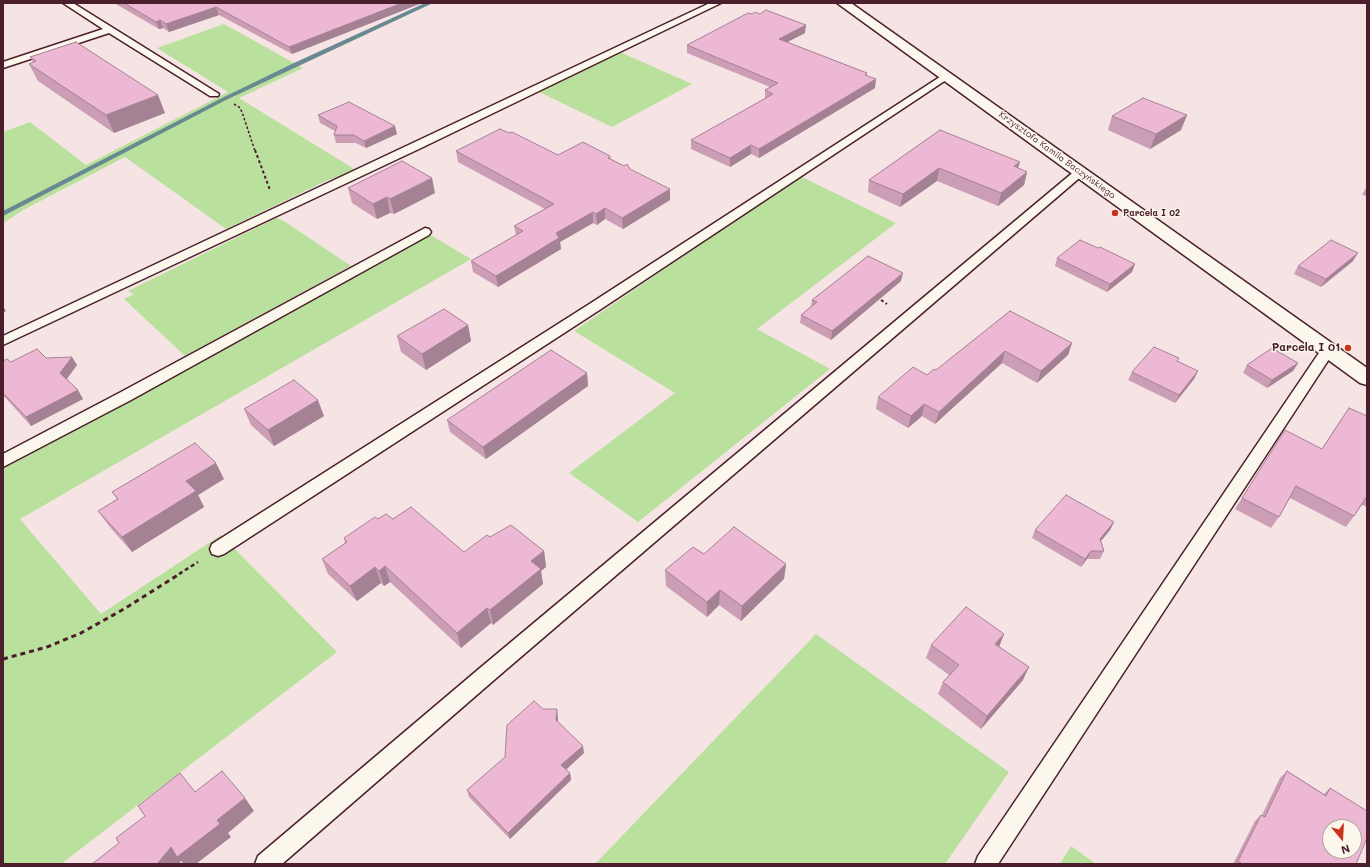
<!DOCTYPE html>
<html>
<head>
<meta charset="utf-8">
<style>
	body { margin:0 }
	#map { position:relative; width:1370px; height:867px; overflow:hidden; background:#f6e4e4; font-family:Mali,sans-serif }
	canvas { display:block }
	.frame { position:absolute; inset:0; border:4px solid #4a1f2b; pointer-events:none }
	.north { position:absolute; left:1322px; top:819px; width:40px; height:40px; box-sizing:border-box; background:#fbf7ec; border:1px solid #b4a19f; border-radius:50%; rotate:162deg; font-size:11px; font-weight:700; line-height:16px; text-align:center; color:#4a1f2b }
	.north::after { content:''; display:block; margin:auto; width:14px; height:18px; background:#c8321e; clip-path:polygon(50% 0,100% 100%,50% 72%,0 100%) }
</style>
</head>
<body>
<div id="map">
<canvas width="1370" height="867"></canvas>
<div class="frame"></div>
<div class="north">N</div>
</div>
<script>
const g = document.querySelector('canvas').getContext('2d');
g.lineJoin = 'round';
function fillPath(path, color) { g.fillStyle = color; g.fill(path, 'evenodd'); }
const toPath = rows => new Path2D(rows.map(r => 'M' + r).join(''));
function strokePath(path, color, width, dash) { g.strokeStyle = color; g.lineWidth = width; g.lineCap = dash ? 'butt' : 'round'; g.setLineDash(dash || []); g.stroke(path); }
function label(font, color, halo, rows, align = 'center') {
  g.font = font + ' Mali,sans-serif'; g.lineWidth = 3; g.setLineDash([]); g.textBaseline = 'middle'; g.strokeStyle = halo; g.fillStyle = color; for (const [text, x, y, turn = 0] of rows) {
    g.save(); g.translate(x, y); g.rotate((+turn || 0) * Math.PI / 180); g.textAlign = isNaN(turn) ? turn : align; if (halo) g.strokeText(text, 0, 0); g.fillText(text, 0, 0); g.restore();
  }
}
const green = toPath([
	[224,24,303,68,239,98,356,170,343,177,330,179,226,229,125,157,25,209,3,223,3,132,30,122,86,165,228,92,157,48],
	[620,52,692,84,612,127,539,92],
	[800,176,896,223,757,329,830,369,638,522,569,473,675,393,574,331],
	[276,218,284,221,351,266,185,356,124,299,134,294,128,291],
	[429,234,471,259,20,519,101,614,221,535,337,652,61,864,3,864,3,467,290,313],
	[816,634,1009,772,945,864,595,864],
	[1071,846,1096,864,1060,864]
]);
const stream = toPath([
	[425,3,433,3,226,100,3,216,3,211,222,98,294,63,425,3]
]);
const pathFar3 = toPath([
	[234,104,239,107,242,112,255,151]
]);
const pathFar2 = toPath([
	[255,150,270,190],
	[881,300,887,304]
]);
const pathFar1 = toPath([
	[179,574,198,562]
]);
const path = toPath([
	[3,659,47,647,81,633,124,609,181,573]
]);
const lane = toPath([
	[63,3,73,3,219,94,218,96,210,96,109,33,3,68,3,62,103,29,63,3],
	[710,3,721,3,421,148,3,345,3,336,710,3],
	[946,73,949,74,951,76,949,78,601,309,224,554,218,556,212,554,210,549,212,544,591,303,946,73],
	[1080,169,1084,170,1086,172,1084,174,494,680,282,864,255,864,258,856,480,668,1076,170,1080,169],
	[425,228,429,229,431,232,429,235,131,400,3,467,3,454,121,392,425,228],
	[1328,345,1333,347,1335,350,1333,353,998,864,975,864,978,856,1323,347,1328,345]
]);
const secondary = toPath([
	[837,3,851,3,1367,368,1367,385,1360,383,837,3]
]);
const wall = toPath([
	[114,3,422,3,292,54,219,15,169,32,163,28,159,29],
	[805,33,787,42,867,73,867,76,875,88,759,158,751,154,730,167,691,149,691,140,765,99,765,90,770,87,687,53,687,45],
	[30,57,165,113,114,133,38,81,29,64,33,62],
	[318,115,397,134,366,148,356,143,336,143,334,135,335,131,320,123],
	[1187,115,1181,130,1150,149,1108,130,1112,116],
	[940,130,1018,168,1027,172,1024,185,998,206,937,181,900,207,868,192,869,180],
	[509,133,558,155,610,156,611,159,630,169,670,200,623,229,605,219,597,225,593,223,560,242,561,249,498,287,473,272,471,261,516,235,514,226,545,209,458,162,456,151],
	[1367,186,1367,196,1362,195],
	[348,188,435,193,394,214,390,213,377,219,352,203],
	[1098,248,1135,264,1132,272,1107,292,1055,266,1057,258],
	[1353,261,1321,287,1294,274,1298,266],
	[901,281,831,340,800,323,801,315,811,306,812,300],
	[1010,311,1072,343,1068,355,1037,383,1002,363,935,424,922,416,908,428,876,409,878,397,927,375,936,370],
	[468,325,471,341,426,370,401,352,397,336],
	[46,358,77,365,67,379,83,399,31,426,3,395,3,361,11,362],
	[1178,361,1198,371,1194,379,1175,403,1128,380,1132,372],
	[1298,363,1293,371,1267,388,1243,373,1247,365],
	[587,373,588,386,486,459,450,432,447,420],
	[244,409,324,416,274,446,251,425],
	[1367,416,1367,507,1362,505,1346,527,1290,498,1279,517,1271,528,1235,509,1242,498,1322,449,1341,419],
	[224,479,198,495,204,507,132,552,109,526,98,511,117,499,112,492],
	[378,519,393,519,464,552,490,537,544,551,546,567,541,571,543,584,493,625,491,623,461,648,390,582,384,586,381,583,357,601,328,574,322,559,345,543,344,538],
	[1114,522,1110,530,1101,541,1104,551,1100,559,1087,559,1081,567,1032,538,1035,530],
	[704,554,786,564,784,579,741,621,719,605,707,617,666,586,665,570],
	[1004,634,999,646,1023,680,981,729,938,694,943,682,949,675,926,658,931,645],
	[543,709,558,717,558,722,584,753,566,770,570,773,571,780,510,839,469,797,467,790,505,757],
	[1287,771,1324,794,1330,788,1356,864,1233,864,1255,821,1261,815,1262,815,1280,778]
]);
const shadedWall = toPath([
	[402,3,422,3,292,54,289,47],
	[216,7,219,15,169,32,166,24],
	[160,20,163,28,159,29,156,22],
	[806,25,805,33,778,47,779,39],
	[876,79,875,88,759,158,759,149],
	[158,95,165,113,114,133,106,115],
	[1187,115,1181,130,1150,149,1156,134],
	[395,126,397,134,366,148,364,141],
	[751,145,751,154,730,167,730,158],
	[1020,162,1016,174,1014,166],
	[939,168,937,181,900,207,903,194],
	[1027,172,1024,185,998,206,1001,193],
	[432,178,435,193,394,214,390,199],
	[670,189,670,200,623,229,622,218],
	[387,197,390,213,377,219,373,204],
	[605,208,605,219,597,225,596,214],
	[593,212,593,223,560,242,561,249,498,287,496,276,556,233],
	[1358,253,1353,261,1321,287,1326,279],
	[1135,264,1132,272,1107,292,1110,284],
	[903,273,901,281,831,340,832,331],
	[3,306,6,311,3,313],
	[468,325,471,341,426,370,422,354],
	[1072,343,1068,355,1037,383,1041,371],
	[1005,351,1002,363,935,424,939,412],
	[72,357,77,365,65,381,60,373],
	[1298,363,1293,371,1267,388,1272,380],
	[1198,371,1194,379,1175,403,1179,395],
	[587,373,588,386,486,459,483,447],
	[78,390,83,399,31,426,26,417],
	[318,400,324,416,274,446,268,430],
	[924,404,922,416,908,428,911,416],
	[216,463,224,479,198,495,204,507,132,552,122,537,186,481],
	[1114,522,1110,530,1096,547,1100,539],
	[544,551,546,567,541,571,543,584,493,625,490,610,531,561],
	[1091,551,1087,559,1081,567,1085,559],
	[786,564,784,579,741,621,742,606],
	[385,566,390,582,384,586,379,571],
	[375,567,381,583,357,601,350,586],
	[720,590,719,605,707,617,707,602],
	[487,608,491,623,461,648,457,633],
	[1004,634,999,647,995,644],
	[1029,667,1023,680,981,729,987,716],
	[557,709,558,717,557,728,556,720],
	[583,746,584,753,563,772,561,765],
	[570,773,571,780,510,839,508,833],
	[245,798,254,811,228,833,231,837,196,864,184,864,181,861,179,864,157,864,171,847,217,820]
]);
const building = toPath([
	[124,3,402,3,289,47,216,7,166,24,160,20,156,22,124,3],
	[766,10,806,25,779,39,867,73,865,75,876,79,759,149,751,145,730,158,691,140,773,94,765,90,778,83,687,45,748,13,752,14,755,12,760,14,766,10],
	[76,42,158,95,106,115,29,64,36,61,30,57,76,42],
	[1143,98,1187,115,1156,134,1112,116,1143,98],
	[349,102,395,126,364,141,354,135,334,135,337,126,318,115,349,102],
	[500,129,509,133,512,132,558,155,583,142,610,156,608,158,624,166,627,164,630,169,670,189,622,218,605,208,596,214,593,212,556,233,559,238,496,276,471,261,523,231,514,226,554,204,456,151,500,129],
	[940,130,1020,162,1014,166,1027,172,1001,193,939,168,903,194,869,180,940,130],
	[402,161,432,178,390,199,387,197,373,204,348,188,402,161],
	[1080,240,1098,248,1100,247,1135,264,1110,284,1057,258,1080,240],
	[1331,240,1358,253,1326,279,1298,266,1331,240],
	[868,256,903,273,832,331,801,315,817,302,812,300,868,256],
	[444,309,468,325,422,354,397,336,444,309],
	[1010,311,1072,343,1041,371,1005,351,939,412,924,404,911,416,878,397,913,367,927,375,934,369,936,370,1010,311],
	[1154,347,1179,358,1177,361,1198,371,1179,395,1132,372,1154,347],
	[1272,348,1298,363,1272,380,1247,365,1272,348],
	[37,349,46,358,72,357,60,373,78,390,26,417,3,393,3,361,7,359,11,362,37,349],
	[551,350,587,373,483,447,447,420,551,350],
	[294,380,318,400,268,430,244,409,294,380],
	[1349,408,1367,416,1367,496,1354,516,1296,486,1279,517,1242,498,1285,430,1322,449,1349,408],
	[195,443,216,463,186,481,196,491,122,537,98,511,118,499,112,492,195,443],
	[1066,495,1114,522,1100,539,1104,551,1091,551,1085,559,1035,530,1066,495],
	[411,507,464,552,487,535,490,537,511,525,544,551,531,561,541,569,490,610,487,608,457,633,385,566,379,571,375,567,350,586,322,559,347,542,344,538,375,517,378,519,386,514,393,519,411,507],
	[734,527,786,564,742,606,720,590,707,602,665,570,693,547,704,554,734,527],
	[966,607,1004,634,995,644,1029,667,987,716,943,682,959,665,931,645,966,607],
	[534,701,543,709,557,709,556,720,583,746,561,765,570,773,508,833,467,790,505,757,507,725,534,701],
	[222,771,245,798,217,820,220,824,177,857,171,847,157,864,92,864,119,843,116,838,145,816,138,806,180,773,195,792,222,771],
	[1287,771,1326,796,1330,788,1367,811,1367,838,1356,864,1242,864,1238,861,1261,815,1265,817,1287,771],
	[1330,827,1354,827,1354,851,1330,851,1330,827]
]);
const markers = [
	[1115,213,4,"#c8321e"],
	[1348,348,4,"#c8321e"]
];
const farStreetnames = [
	["Krzysztofa Kamila Baczyńskiego",1057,155,36]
];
const farPoinames = [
	["Parcela I 02",1123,213]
];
const poiNames = [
	["Parcela I 01",1340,348]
];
fillPath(green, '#b9e19d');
fillPath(stream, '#698992');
strokePath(lane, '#4a1f2b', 3);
strokePath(secondary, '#4a1f2b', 3);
strokePath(pathFar3, '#4a1f2b', 1.5, [2.5, 2]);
strokePath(pathFar2, '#4a1f2b', 2, [3, 2.5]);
strokePath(pathFar1, '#4a1f2b', 2.5, [4, 3]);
strokePath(path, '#4a1f2b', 3, [5, 4]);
fillPath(lane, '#fbf7ec');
fillPath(secondary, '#fbf7ec');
fillPath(wall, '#cb9eb5');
fillPath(shadedWall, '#a58194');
fillPath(building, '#ecb8d3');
strokePath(building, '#a58194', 1);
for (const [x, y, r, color] of markers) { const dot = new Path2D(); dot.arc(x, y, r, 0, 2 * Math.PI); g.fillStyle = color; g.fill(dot); strokePath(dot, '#fbf7ec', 1.5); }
label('9px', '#4a1f2b', '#fbf7ec', farStreetnames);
label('bold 9px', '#4a1f2b', '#fbf7ec', farPoinames, 'left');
label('bold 11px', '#4a1f2b', '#fbf7ec', poiNames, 'right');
</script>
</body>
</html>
